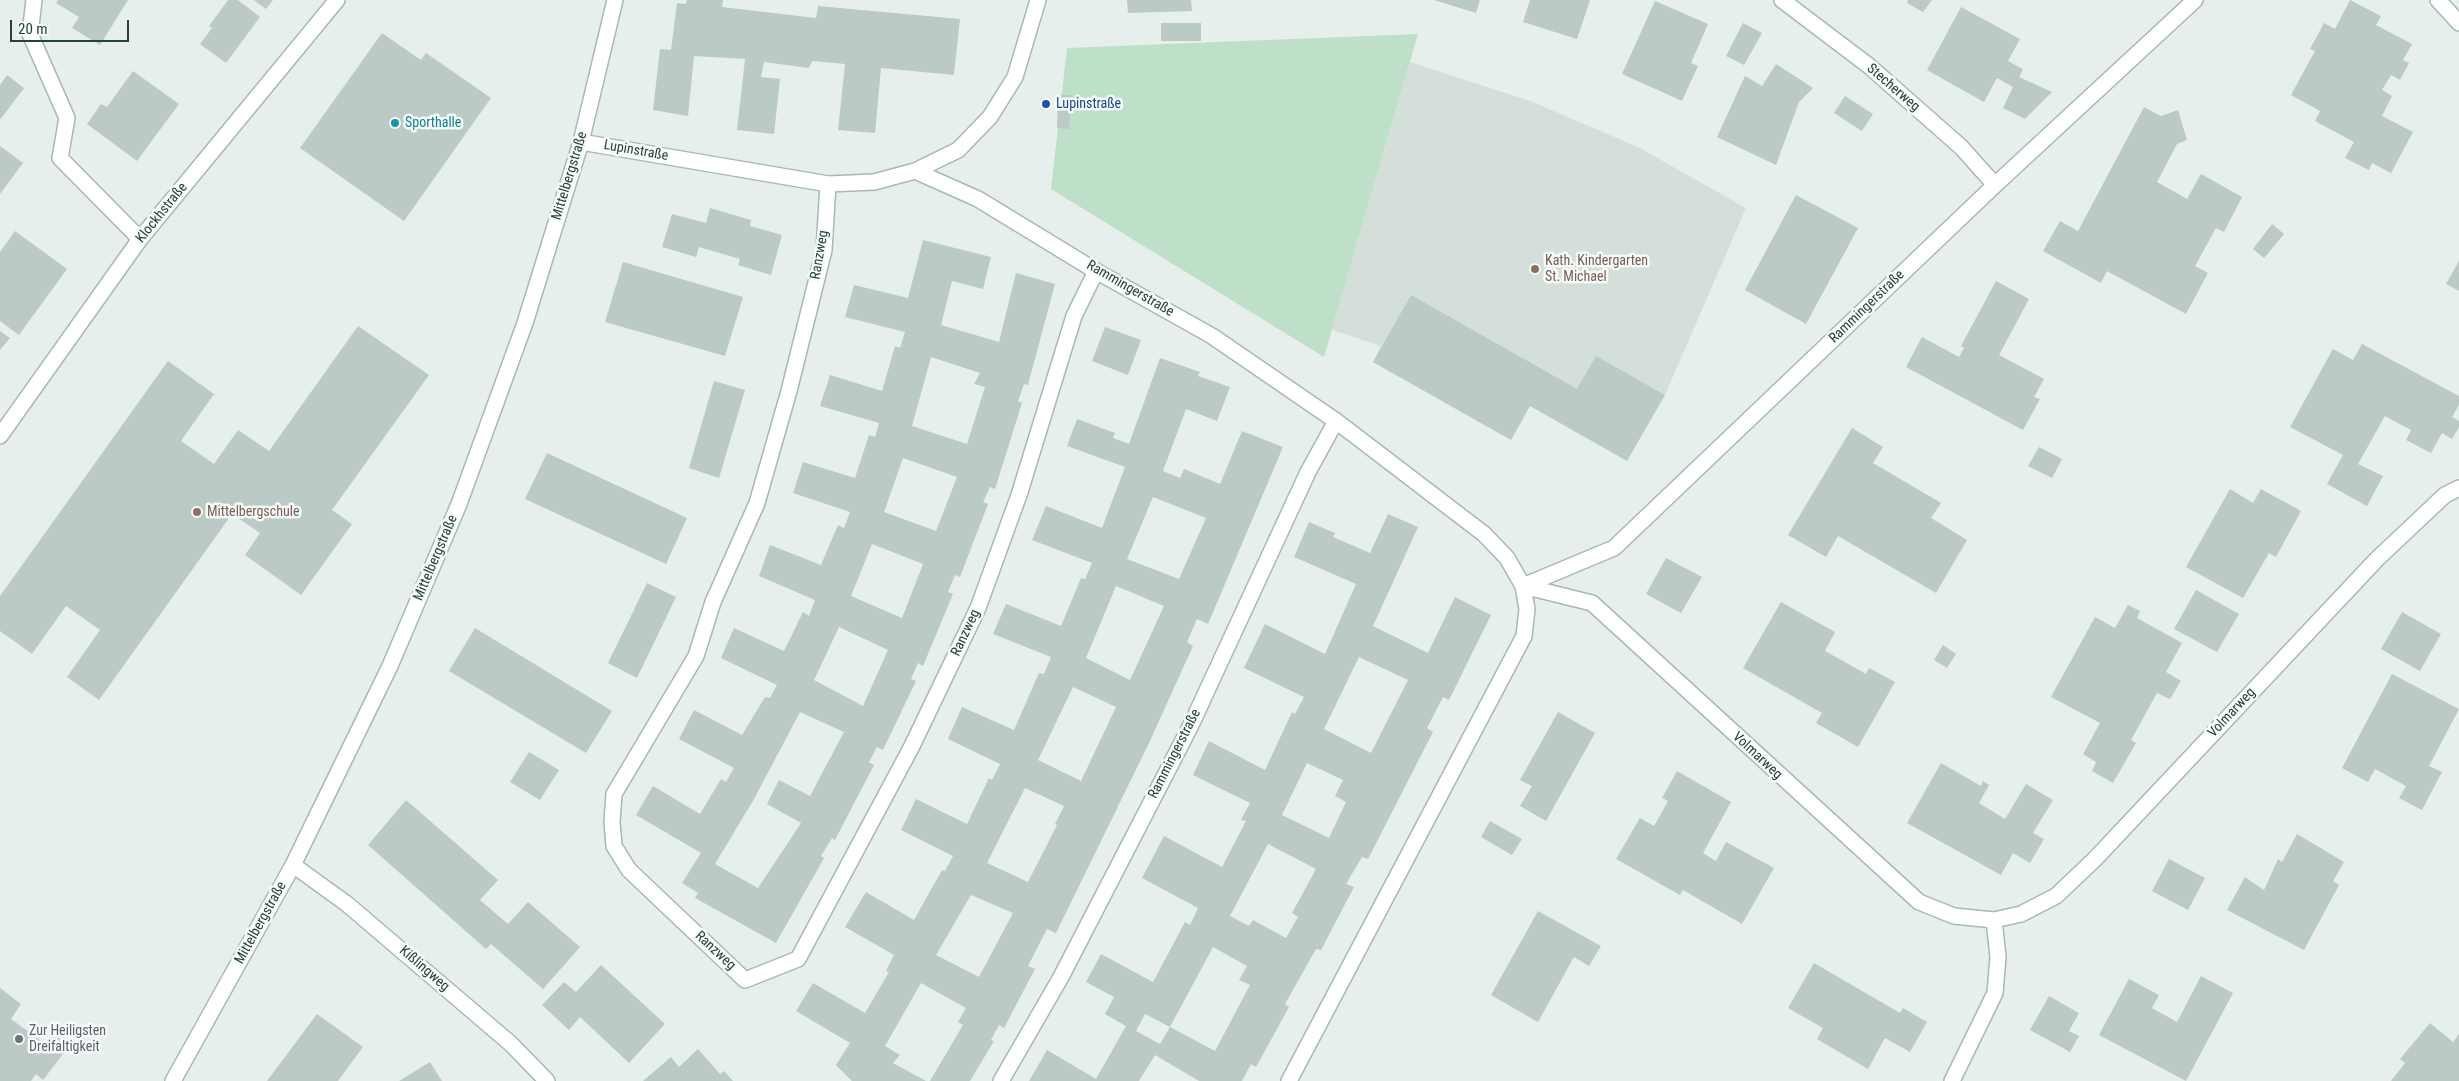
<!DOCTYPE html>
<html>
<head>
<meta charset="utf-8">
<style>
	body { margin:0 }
	#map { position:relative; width:2459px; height:1081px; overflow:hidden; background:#e6efeb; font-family:"Roboto Condensed",sans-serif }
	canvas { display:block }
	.scale { position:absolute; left:10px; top:20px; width:119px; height:22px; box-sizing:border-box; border:2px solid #24423a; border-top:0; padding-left:6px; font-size:15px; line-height:18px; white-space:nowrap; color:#24423a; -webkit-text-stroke:4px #f7fbf9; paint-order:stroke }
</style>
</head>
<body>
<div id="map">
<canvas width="2459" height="1081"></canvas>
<div class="scale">20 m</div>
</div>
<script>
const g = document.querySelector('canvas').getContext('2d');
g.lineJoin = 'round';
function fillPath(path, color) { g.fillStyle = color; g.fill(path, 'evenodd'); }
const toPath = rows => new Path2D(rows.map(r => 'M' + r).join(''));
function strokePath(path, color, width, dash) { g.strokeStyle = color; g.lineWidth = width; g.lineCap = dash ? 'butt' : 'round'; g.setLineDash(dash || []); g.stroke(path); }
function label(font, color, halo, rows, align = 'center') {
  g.font = font + ' "Roboto Condensed",sans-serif'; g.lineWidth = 5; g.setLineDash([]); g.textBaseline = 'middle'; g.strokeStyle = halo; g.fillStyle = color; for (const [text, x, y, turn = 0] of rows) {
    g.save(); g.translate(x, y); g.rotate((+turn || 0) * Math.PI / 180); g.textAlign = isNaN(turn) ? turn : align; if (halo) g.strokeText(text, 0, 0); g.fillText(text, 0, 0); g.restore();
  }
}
const built = toPath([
	[1410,62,1530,101,1638,147,1746,208,1665,395,1530,406,1511,440,1373,362,1381,346,1332,330]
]);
const green = toPath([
	[1418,34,1324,357,1051,189,1067,48]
]);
const building = toPath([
	[58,0,128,0,100,45,72,28,79,17,56,3],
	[228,0,238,0,260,17,226,63,200,44,212,28,209,26],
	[254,0,273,0,266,9],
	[687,0,723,0,722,7,816,18,818,6,960,19,954,75,881,68,875,133,838,130,845,64,812,61,809,68,764,62,761,77,780,79,774,134,737,130,745,59,694,56,688,116,653,110,660,49,671,50,677,3,686,4],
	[1127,0,1191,0,1192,11,1128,13],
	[1434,0,1480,0,1476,13],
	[1530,0,1590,0,1577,39,1523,22],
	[1908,0,1932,0,1923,12,1907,3],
	[2350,0,2381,16,2376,25,2412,44,2403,60,2409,63,2400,80,2391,75,2382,90,2392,96,2382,116,2413,132,2391,173,2372,163,2369,170,2345,158,2354,142,2315,121,2320,111,2291,95,2315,51,2310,49,2324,23,2335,29],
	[1655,1,1708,24,1691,63,1698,66,1682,101,1622,74],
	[1961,7,2020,39,2008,61,2023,69,2019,77,2052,92,2025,119,2003,108,2013,87,1997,78,1984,102,1927,70],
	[1161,23,1201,23,1201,41,1161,41],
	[1743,23,1762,33,1744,65,1726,56],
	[382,33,421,60,426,53,491,98,404,221,300,148],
	[1776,64,1813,88,1799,102,1776,165,1717,137,1745,76,1762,86],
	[133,71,179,104,137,161,87,124,101,104,107,107],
	[7,75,24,88,0,120,0,85],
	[1058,95,1071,95,1069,129,1057,128],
	[1845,96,1873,114,1862,131,1834,113],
	[2144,107,2161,116,2178,110,2187,140,2177,144,2157,182,2187,199,2201,174,2242,197,2224,232,2216,228,2195,266,2208,273,2186,314,2107,271,2101,283,2043,251,2060,221,2078,231],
	[0,146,23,163,0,194],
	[1796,195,1858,228,1806,324,1745,290],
	[710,208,751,220,750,226,782,235,771,275,738,265,740,259,699,247,696,257,662,247,672,214,706,223],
	[2272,224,2284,234,2264,258,2253,249],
	[15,231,67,269,19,335,0,321,0,252],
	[923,240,991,257,983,289,952,281,941,325,999,342,1016,273,1055,284,1028,385,1024,384,1018,401,1022,403,995,489,990,487,983,502,988,504,960,577,955,575,948,592,953,594,923,666,918,663,911,679,916,681,883,750,877,747,869,762,874,765,835,840,832,838,821,856,824,858,776,943,695,898,698,893,682,883,701,853,636,815,653,786,700,814,721,779,726,782,734,768,679,739,694,710,742,735,765,697,770,698,777,685,721,658,734,628,784,651,803,612,809,616,815,600,759,576,770,545,821,565,838,525,844,528,850,512,793,493,803,462,855,478,869,435,875,437,879,423,820,406,830,375,882,391,895,346,900,348,905,332,845,317,854,285,908,298],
	[931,357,980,373,974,384,985,387,967,444,912,426],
	[903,458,957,477,936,531,884,512],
	[872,544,923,564,902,618,851,596],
	[839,627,888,650,863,706,814,680],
	[800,712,844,732,810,796,779,780,767,804,801,823,758,888,715,864,754,799],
	[2459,261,2459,291,2446,284],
	[623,262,743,297,725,356,605,322],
	[1996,281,2029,299,1999,355,2044,379,2034,397,2040,399,2023,430,1906,367,1922,337,1959,357,1964,348,1961,346],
	[1411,295,1577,389,1596,356,1665,395,1627,461,1530,406,1511,440,1373,362],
	[358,326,429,375,332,510,352,524,301,595,245,555,260,533,232,514,99,700,67,677,100,630,66,606,32,654,0,631,0,596,168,361,214,394,181,441,214,464,238,430,269,451],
	[1105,327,1141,340,1128,375,1092,361],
	[0,331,10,338,0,350],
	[2362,344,2459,396,2459,405,2452,417,2459,421,2459,427,2452,439,2442,433,2431,453,2406,440,2411,430,2385,416,2358,464,2383,476,2367,506,2327,484,2343,455,2290,427,2333,349,2353,360],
	[1160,358,1200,372,1198,376,1230,387,1217,421,1186,409,1163,471,1180,478,1184,469,1220,484,1242,431,1283,447,1208,624,1197,619,1187,642,1193,646,1149,743,1056,933,1047,929,1028,966,1035,969,1004,1028,999,1025,991,1040,994,1041,970,1081,930,1081,963,1025,958,1022,966,1008,921,983,885,1046,900,1055,893,1063,926,1081,852,1081,836,1065,850,1043,796,1011,813,983,865,1013,889,972,886,971,894,955,845,927,866,892,914,920,942,870,945,871,953,856,901,830,916,799,967,824,989,778,992,780,1000,764,948,739,962,707,1014,730,1039,673,1044,674,1051,657,993,634,1006,604,1061,626,1081,578,1085,579,1092,563,1032,540,1046,506,1102,528,1125,467,1067,446,1077,419,1115,433,1113,438,1129,444],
	[1153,497,1206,518,1179,579,1127,559],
	[1116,586,1164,606,1130,680,1086,658],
	[1073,687,1116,707,1081,781,1038,760],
	[1025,788,1064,806,1055,824,1057,825,1028,882,987,863],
	[971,895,1013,913,979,977,936,955],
	[714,381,745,390,719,478,689,468],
	[1852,428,1883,447,1873,463,1941,503,1931,518,1967,540,1936,593,1838,536,1826,557,1788,535],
	[2039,447,2062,459,2052,478,2028,466],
	[547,453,687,518,666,564,525,499],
	[2230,489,2253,503,2261,489,2301,511,2276,557,2269,553,2243,598,2186,567],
	[1388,514,1418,527,1373,626,1428,653,1455,597,1491,615,1449,700,1443,697,1427,728,1433,732,1368,859,1362,857,1346,884,1354,887,1321,950,1316,949,1285,1004,1289,1007,1256,1067,1251,1064,1242,1081,1199,1081,1155,1055,1139,1081,1029,1081,1047,1050,1096,1079,1126,1026,1105,1014,1114,997,1086,982,1101,954,1153,982,1185,922,1190,925,1198,908,1142,878,1164,836,1222,867,1246,821,1241,820,1250,803,1193,775,1209,741,1265,770,1292,712,1295,714,1304,697,1244,668,1265,624,1325,654,1356,584,1294,557,1309,522,1335,533,1333,537,1370,553],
	[1359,657,1408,680,1371,753,1324,729],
	[1307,763,1343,780,1335,796,1346,802,1329,838,1282,815],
	[1268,844,1316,869,1292,913,1298,917,1286,938,1253,920,1249,926,1230,916],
	[1213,947,1247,966,1239,980,1250,985,1215,1051,1170,1027,1160,1044,1136,1031,1145,1014,1170,1027],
	[1666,558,1702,577,1681,613,1646,594],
	[647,583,676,597,637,678,608,663],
	[2196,590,2239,614,2217,652,2174,629],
	[1781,602,1835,632,1825,651,1866,674,1869,668,1895,682,1858,747,1816,723,1822,713,1743,668],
	[2128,605,2140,611,2137,618,2182,643,2166,672,2181,681,2170,699,2157,693,2131,740,2136,743,2113,783,2092,771,2096,762,2083,754,2100,723,2051,697,2095,617,2115,628],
	[2402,612,2441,634,2420,671,2381,649],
	[475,628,612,711,586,753,449,671],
	[1943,645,1956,654,1947,668,1934,660],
	[2392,674,2459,709,2429,766,2442,772,2422,810,2399,798,2406,786,2375,769,2368,782,2342,768],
	[1558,712,1595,733,1546,821,1520,806,1532,786,1520,780],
	[529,752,559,770,540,800,510,782],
	[1941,763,1981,786,1983,781,1989,785,1979,803,2005,819,2026,784,2053,800,2033,833,2044,839,2030,863,2013,853,2001,875,1907,823],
	[1677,771,1731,802,1703,853,1716,861,1726,842,1774,868,1742,924,1683,890,1680,895,1616,859,1640,818,1654,826,1668,801,1662,798],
	[406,800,498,880,480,900,508,924,528,902,580,947,543,989,491,944,486,949,368,845],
	[1490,821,1522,839,1512,855,1481,837],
	[2297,834,2344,862,2333,881,2339,885,2304,950,2227,910,2245,877,2264,890,2278,859,2282,862],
	[2169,859,2205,878,2188,910,2152,891],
	[1538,911,1601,946,1589,966,1574,957,1538,1022,1491,995],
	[1814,963,1900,1013,1903,1008,1927,1022,1910,1052,1885,1038,1868,1069,1817,1039,1823,1028,1788,1008],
	[601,965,665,1024,629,1063,580,1017,569,1030,542,1005,564,982,576,992],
	[2201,976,2233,993,2186,1081,2099,1035,2129,979,2159,995,2152,1008,2177,1022],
	[0,988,21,1004,11,1019,45,1044,53,1034,69,1046,43,1080,36,1074,31,1081,0,1081],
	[2049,996,2079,1013,2069,1031,2079,1036,2070,1052,2030,1030],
	[317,1014,363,1047,338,1081,267,1081],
	[2430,1023,2453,1042,2459,1034,2459,1081,2391,1081,2405,1063,2400,1059],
	[698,1049,720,1074,724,1071,733,1081,643,1081,671,1057,679,1067],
	[430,1062,442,1081,399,1081]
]);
const minor = toPath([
	[34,0,30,34,67,118,60,158,140,239],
	[1782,0,1869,66,1961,147,1995,185],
	[2438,0,2459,23],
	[581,142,828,184,874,182,915,171,958,150,990,117,1015,77,1038,0],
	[915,171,978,199,1096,271,1212,336,1336,421,1484,534,1507,558,1523,586,1592,603,1919,902,1954,916,1994,920,2021,914,2056,896,2095,859,2377,559,2445,495,2459,488],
	[828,184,824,250,789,391,757,503,713,602,696,656,614,794,612,822,614,846,629,870,745,980,798,959,912,746,978,608,1019,495,1074,316,1096,271],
	[0,436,140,239,337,0],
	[293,865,347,904,511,1044,547,1081],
	[173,1081,293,865,390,666,459,504,525,323,581,142,615,0],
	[1001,1081,1061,977,1191,725,1308,472,1336,421],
	[1289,1081,1524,636,1527,609,1523,586,1614,548,1995,185,2195,0],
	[1952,1081,1995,993,1998,957,1994,920]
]);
const markers = [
	[1046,104,5,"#1a4fb4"],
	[395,123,5,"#0f9aa8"],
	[1535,269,5,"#8d6e63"],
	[197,512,5,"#8d6e63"],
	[19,1039,5,"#6b7280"]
];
const streetNames = [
	["Stecherweg",1893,88,41],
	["Lupinstraße",636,151,10],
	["Mittelbergstraße",570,176,-73],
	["Klockhstraße",162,213,-51],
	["Ranzweg",820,255,-80],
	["Rammingerstraße",1130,289,30],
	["Rammingerstraße",1867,307,-44],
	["Mittelbergstraße",436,558,-67],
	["Ranzweg",966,633,-65],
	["Volmarweg",2232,713,-47],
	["Rammingerstraße",1175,754,-63],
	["Volmarweg",1757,756,43],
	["Mittelbergstraße",261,923,-61],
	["Ranzweg",715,951,43],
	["Kißlingweg",424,969,41]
];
const transitNames = [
	["Lupinstraße",1056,104]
];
const cultureNames = [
	["Sporthalle",405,123]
];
const educationNames = [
	["Kath. Kindergarten",1545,261],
	["St. Michael",1545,277],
	["Mittelbergschule",207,512]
];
const worshipNames = [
	["Zur Heiligsten",29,1031],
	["Dreifaltigkeit",29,1047]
];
fillPath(built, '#d4dfda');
fillPath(green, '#bfe0c8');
fillPath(building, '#bbcac4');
strokePath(minor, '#a8b8b2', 18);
strokePath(minor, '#fff', 15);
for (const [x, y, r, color] of markers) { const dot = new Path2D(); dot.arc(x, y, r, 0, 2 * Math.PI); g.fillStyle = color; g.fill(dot); strokePath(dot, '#f7fbf9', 2); }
label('14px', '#24423a', '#f7fbf9', streetNames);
label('14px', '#164399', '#f7fbf9', transitNames, 'left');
label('14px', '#0d838f', '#f7fbf9', cultureNames, 'left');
label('14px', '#785e54', '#f7fbf9', educationNames, 'left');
label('14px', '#5b616d', '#f7fbf9', worshipNames, 'left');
</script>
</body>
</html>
